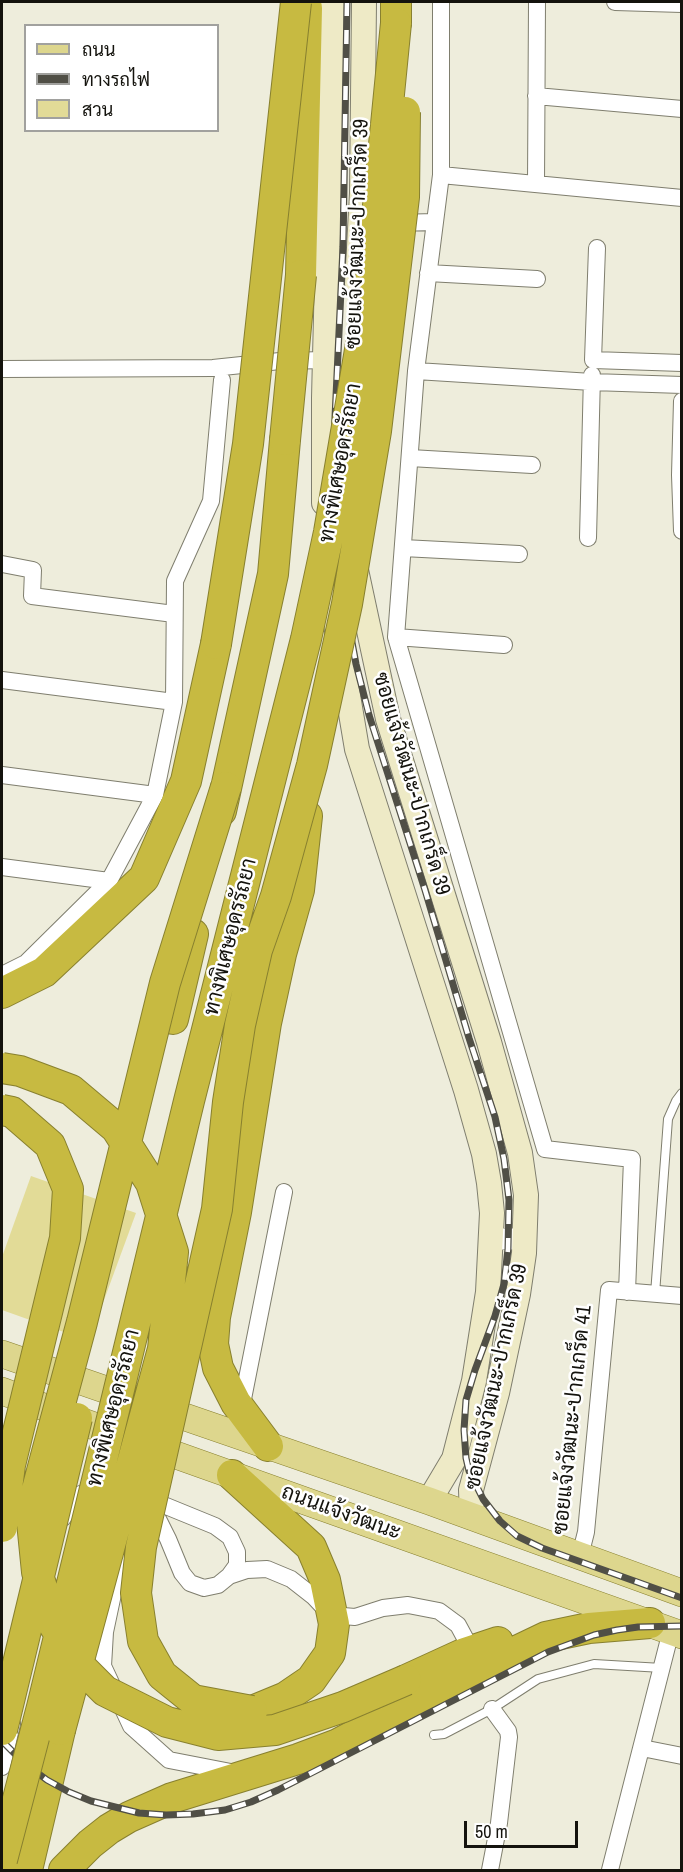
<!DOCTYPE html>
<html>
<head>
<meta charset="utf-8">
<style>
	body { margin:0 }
	#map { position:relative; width:683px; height:1872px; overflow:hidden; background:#eeeddc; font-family:"Archivo Narrow",Sarabun,sans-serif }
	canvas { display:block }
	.frame { position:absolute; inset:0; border:3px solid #14130d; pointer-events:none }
	.legend { position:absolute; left:24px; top:24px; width:195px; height:108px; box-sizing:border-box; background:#fff; border:2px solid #a1a19e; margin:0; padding:8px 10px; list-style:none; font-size:18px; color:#14130d }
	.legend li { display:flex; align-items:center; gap:12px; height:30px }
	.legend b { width:30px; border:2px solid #a1a19e }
	.scale { position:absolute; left:464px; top:1821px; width:114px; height:27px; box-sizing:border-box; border:3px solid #14130d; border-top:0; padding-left:8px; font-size:18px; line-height:21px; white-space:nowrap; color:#14130d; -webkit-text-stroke:4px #fff; paint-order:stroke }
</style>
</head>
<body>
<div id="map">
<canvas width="683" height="1872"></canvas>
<div class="frame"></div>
<ul class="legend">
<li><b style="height:8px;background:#ddd68d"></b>ถนน</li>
<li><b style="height:8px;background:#504f46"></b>ทางรถไฟ</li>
<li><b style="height:16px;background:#e2db97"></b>สวน</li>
</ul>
<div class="scale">50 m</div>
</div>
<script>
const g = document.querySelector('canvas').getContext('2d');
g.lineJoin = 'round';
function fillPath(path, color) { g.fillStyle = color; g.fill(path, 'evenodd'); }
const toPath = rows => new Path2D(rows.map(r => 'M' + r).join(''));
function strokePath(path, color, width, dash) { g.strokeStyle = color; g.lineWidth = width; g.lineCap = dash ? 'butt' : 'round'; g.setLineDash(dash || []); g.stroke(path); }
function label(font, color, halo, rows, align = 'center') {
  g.font = font + ' "Archivo Narrow",Sarabun,sans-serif'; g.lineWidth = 5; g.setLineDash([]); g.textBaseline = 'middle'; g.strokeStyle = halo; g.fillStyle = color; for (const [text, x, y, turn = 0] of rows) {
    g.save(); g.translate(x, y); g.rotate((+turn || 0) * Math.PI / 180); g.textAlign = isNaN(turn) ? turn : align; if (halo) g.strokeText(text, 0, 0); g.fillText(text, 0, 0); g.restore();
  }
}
const green = toPath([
	[31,1176,136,1213,89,1341,2,1310,2,1257]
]);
const service = toPath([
	[655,1294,668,1119,676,1101,682,1093],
	[434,1735,444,1734,492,1709,538,1679,594,1664,662,1668]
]);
const minor = toPath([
	[441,2,441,175,416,371,396,637,545,1149,632,1159,627,1292],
	[615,2,682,4],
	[536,96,682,109],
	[441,175,682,198],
	[536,184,537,2],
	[394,223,435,222],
	[597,248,593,360,682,363],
	[428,273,537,279],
	[2,369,213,368,280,361,326,360],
	[416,371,592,382,682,385],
	[682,401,680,475,682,531],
	[410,458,532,465],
	[588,538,592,375],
	[403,548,519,554],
	[2,564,33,570,32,596,174,614],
	[396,637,504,645],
	[2,680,174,702],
	[2,775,155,795],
	[2,867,109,881],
	[2,975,26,963,109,881,155,795,174,702,175,581,211,501,222,380],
	[241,1409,284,1192],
	[144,1497,215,1526,230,1537,237,1552,237,1565,229,1576,218,1585,204,1588,190,1583,182,1573,168,1539,159,1521,148,1508],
	[63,1518,76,1496,93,1489,98,1490],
	[580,1556,586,1532,609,1290,682,1296],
	[120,1561,105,1632,103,1666,131,1726,169,1760,236,1773],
	[229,1576,247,1570,267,1569,291,1579,314,1597,331,1615,355,1617,383,1608,408,1605,439,1611,458,1625,465,1638,465,1653],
	[642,1748,682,1756],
	[2,1767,12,1724],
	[490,1870,499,1823,509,1737,508,1731,492,1709],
	[610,1870,671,1631]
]);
const tertiary = toPath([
	[491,1239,525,1239]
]);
const secondary = toPath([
	[357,284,362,193,364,2],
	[324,503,324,398,329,193,332,2],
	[326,565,357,749,466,1090,484,1154,489,1183,492,1213,488,1292,474,1381,454,1459,429,1501],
	[356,570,388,719,489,1042,520,1153,526,1195,524,1253,518,1294,497,1393,471,1490,472,1517]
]);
const primary = toPath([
	[2,1354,429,1501,682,1593],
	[2,1391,83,1422,682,1635]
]);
const motorway = toPath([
	[396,23,396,2],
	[301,275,307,8],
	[221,811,273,574,285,440],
	[2,993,44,972,144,878,186,781,216,644],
	[173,1019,193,934],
	[268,1446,236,1403,218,1368,213,1344,215,1317,236,1212,266,1023,281,954,299,890,307,816],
	[232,1475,311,1547,325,1580,334,1624,330,1653,311,1680,286,1697,252,1711],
	[406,1680,465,1653,498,1642],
	[27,1870,60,1730],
	[64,1870,90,1844,109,1829,129,1817,172,1798,298,1759,338,1744,479,1669,546,1637,589,1628,650,1623]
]);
const rail = toPath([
	[347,2,343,247,334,439,336,527,343,594,356,664,369,715,425,890,469,1038,495,1117,504,1159,509,1200,508,1249,504,1284,495,1316,475,1370,466,1400,464,1430,466,1458,469,1471,483,1499,500,1521,517,1536,542,1548,682,1598],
	[2,1741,24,1763,47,1780,69,1792,91,1801,139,1813,166,1815,193,1814,225,1810,251,1802,278,1790,548,1652,594,1635,617,1630,638,1627,682,1626]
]);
const motorwayBridge = toPath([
	[285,440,301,275],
	[216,644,248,444,296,2],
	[226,787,165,983,82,1322,31,1512,37,1572,54,1625,76,1662,105,1691,167,1722,218,1735,275,1730,343,1707,406,1680],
	[2,1068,20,1071,71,1090,116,1128,151,1183,173,1252,163,1349,60,1730],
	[2,1110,12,1112,50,1145,68,1189,65,1238,10,1465,2,1527],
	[252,1711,193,1700,162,1675,143,1641,136,1593,141,1547,217,1209,228,1102,240,1025,257,950,276,896,312,765,347,604,376,431,404,197,405,112],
	[2,1730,77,1418],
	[2,1860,42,1707,189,1101,306,639,329,532,369,297,396,23]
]);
const streetNames = [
	["ซอยแจ้งวัฒนะ-ปากเกร็ด 39",358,234,-88],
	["ทางพิเศษอุดรรัถยา",341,463,-80],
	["ซอยแจ้งวัฒนะ-ปากเกร็ด 39",411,784,74],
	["ทางพิเศษอุดรรัถยา",231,937,-76],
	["ซอยแจ้งวัฒนะ-ปากเกร็ด 39",497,1377,-78],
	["ทางพิเศษอุดรรัถยา",114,1408,-76],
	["ซอยแจ้งวัฒนะ-ปากเกร็ด 41",573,1420,-84],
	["ถนนแจ้งวัฒนะ",341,1513,20]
];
fillPath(green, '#e2db97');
strokePath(service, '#7f7e6e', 10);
strokePath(minor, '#7f7e6e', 18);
strokePath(tertiary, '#7f7e6e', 22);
strokePath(secondary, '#7f7e6e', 26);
strokePath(primary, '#88802f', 28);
strokePath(motorway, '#88802f', 32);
strokePath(service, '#fff', 8);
strokePath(minor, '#fff', 16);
strokePath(tertiary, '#fff', 21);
strokePath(secondary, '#eeeac6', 24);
strokePath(primary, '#ddd68d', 27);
strokePath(motorway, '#c7ba41', 30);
strokePath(rail, '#504f46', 7);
strokePath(rail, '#fff', 4.5, [14]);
strokePath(motorwayBridge, '#88802f', 32, []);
strokePath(motorwayBridge, '#c7ba41', 30);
label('21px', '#14130d', '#fff', streetNames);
</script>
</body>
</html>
